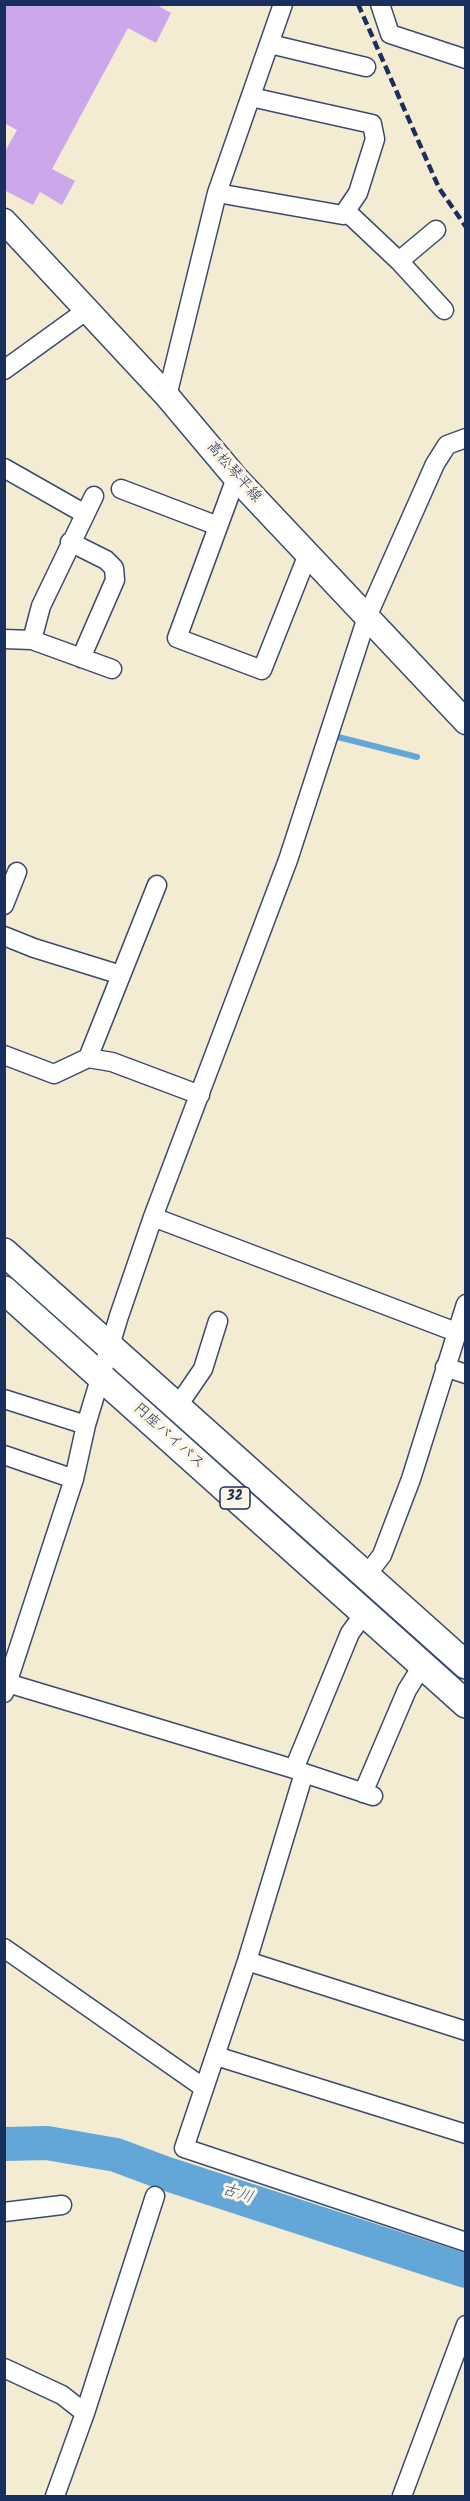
<!DOCTYPE html>
<html>
<head>
<meta charset="utf-8">
<style>
	body { margin:0 }
	#map { position:relative; width:470px; height:2501px; overflow:hidden; background:#f3ecd2; font-family:Kalam,sans-serif }
	canvas { display:block }
	.frame { position:absolute; inset:0; border:6px solid #1b2f5e; pointer-events:none }
</style>
</head>
<body>
<div id="map">
<canvas width="470" height="2501"></canvas>
<div class="frame"></div>
</div>
<script>
const g = document.querySelector('canvas').getContext('2d');
g.lineJoin = 'round';
const toPath = rows => new Path2D(rows.map(r => 'M' + r).join(''));
function strokePath(path, color, width, dash) { g.strokeStyle = color; g.lineWidth = width; g.lineCap = dash ? 'butt' : 'round'; g.setLineDash(dash || []); g.stroke(path); }
function fillPath(path, color) { g.fillStyle = color; g.fill(path, 'evenodd'); }
function label(font, color, halo, rows, align = 'center') {
  g.font = font + ' Kalam,"Klee One",sans-serif'; g.lineWidth = 6; g.setLineDash([]); g.textBaseline = 'middle'; g.strokeStyle = halo; g.fillStyle = color; for (const [text, x, y, turn = 0] of rows) {
    g.save(); g.translate(x, y); g.rotate((+turn || 0) * Math.PI / 180); g.textAlign = isNaN(turn) ? turn : align; if (halo) g.strokeText(text, 0, 0); g.fillText(text, 0, 0); g.restore();
  }
}
const stream = toPath([
	[338,737,417,757]
]);
const river = toPath([
	[4,2144,47,2143,116,2155,164,2173,466,2271]
]);
const building = toPath([
	[4,4,155,4,171,13,156,43,128,28,52,169,75,181,62,205,40,192,33,205,4,190,4,153,17,130,4,123]
]);
const minor = toPath([
	[380,4,390,34,466,59],
	[270,44,366,67],
	[217,193,343,215,358,193,375,139,372,124,251,97],
	[346,211,399,261,444,310],
	[399,261,436,230],
	[4,370,87,310],
	[167,396,217,193,283,4],
	[4,468,85,514],
	[236,478,177,638,262,670,308,554],
	[121,489,218,526],
	[70,542,106,560,114,568,115,580,81,658],
	[4,639,32,640,112,669],
	[32,640,41,606,94,496],
	[4,905,17,872],
	[4,936,34,948,121,975],
	[4,1055,54,1074,88,1058,112,1062,200,1095],
	[88,1058,157,885],
	[153,1217,456,1332],
	[445,1367,466,1374],
	[4,1399,86,1425],
	[177,1407,203,1369,218,1321],
	[4,1455,74,1479],
	[366,1576,382,1555,411,1479,466,1304],
	[364,1614,350,1633,294,1769,304,1773,247,1961,184,2148,466,2242],
	[4,1682,294,1769],
	[4,1693,74,1479,86,1425,119,1316,153,1217,288,860,367,617,435,464,447,445,466,438],
	[304,1773,373,1796],
	[363,1793,407,1690,422,1666],
	[4,1948,204,2088],
	[247,1961,466,2031],
	[216,2056,466,2134],
	[4,2212,62,2205],
	[4,2368,62,2395,85,2413],
	[55,2496,85,2413,155,2196],
	[402,2496,466,2325]
]);
const major = toPath([
	[4,221,167,396,236,478,466,722]
]);
const highway = toPath([
	[4,1252,466,1665],
	[4,1290,466,1704]
]);
const rail = toPath([
	[358,4,439,188,466,227]
]);
const shields = [
	[235,1498,30]
];
const shieldNames = [
	["32",235,1498]
];
const streetNames = [
	["高松琴平線",233,473,49],
	["円座バイパス",168,1437,42]
];
const waterNames = [
	["古川",237,2195,18]
];
strokePath(stream, '#63a6d8', 6);
strokePath(river, '#63a6d8', 34);
fillPath(building, '#cda7eb');
strokePath(minor, '#3b4b6f', 21);
strokePath(major, '#3b4b6f', 27);
strokePath(highway, '#3b4b6f', 30);
strokePath(minor, '#fff', 18);
strokePath(major, '#fff', 24);
strokePath(highway, '#fff', 27);
strokePath(rail, '#1b2f5e', 4.5, [9, 4.5]);
for (const [x, y, w] of shields) { const box = new Path2D(); box.roundRect(x - w / 2, y - 11, w, 22, 4.5); g.fillStyle = '#fcf5e5'; g.fill(box); strokePath(box, '#1b2f5e', 1.5); }
label('bold 14px', '#1b2f5e', null, shieldNames);
label('15px', '#1b2f5e', '#fcf5e5', streetNames);
label('italic 16px', '#345989', '#fcf5e5', waterNames);
</script>
</body>
</html>
